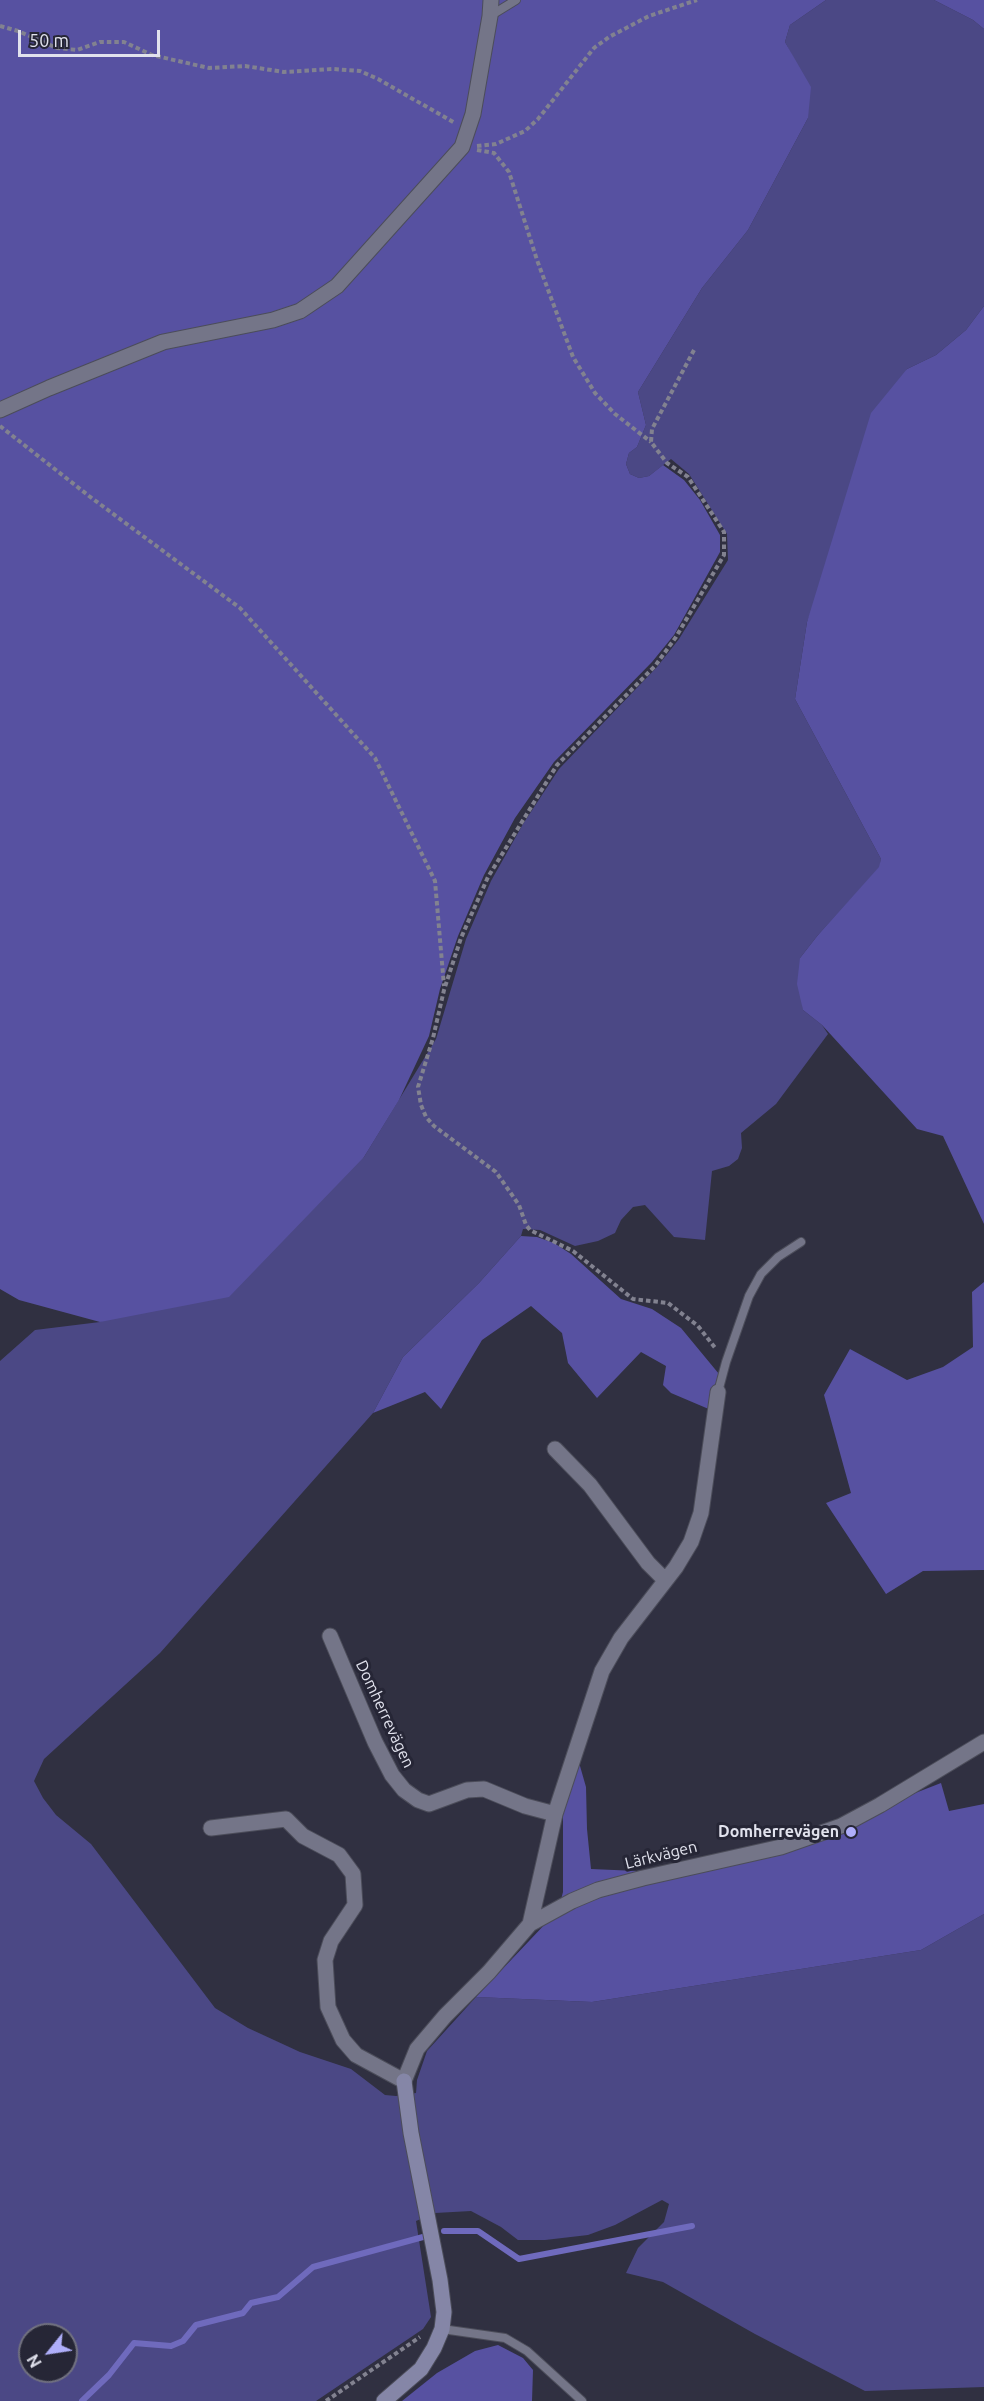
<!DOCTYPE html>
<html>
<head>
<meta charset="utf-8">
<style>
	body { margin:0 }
	#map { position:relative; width:984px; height:2401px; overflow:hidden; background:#303041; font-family:Ubuntu,sans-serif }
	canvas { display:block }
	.north { position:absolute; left:18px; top:2323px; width:60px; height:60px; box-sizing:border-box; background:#262636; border:2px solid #71717f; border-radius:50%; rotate:240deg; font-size:16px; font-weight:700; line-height:24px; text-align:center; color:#e1e2ed }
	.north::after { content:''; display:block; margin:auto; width:21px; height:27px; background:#afaefa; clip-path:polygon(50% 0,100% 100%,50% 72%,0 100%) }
	.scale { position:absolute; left:18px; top:30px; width:142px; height:27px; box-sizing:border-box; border:3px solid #e1e2ed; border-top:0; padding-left:8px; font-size:18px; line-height:21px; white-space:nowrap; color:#e1e2ed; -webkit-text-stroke:4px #262636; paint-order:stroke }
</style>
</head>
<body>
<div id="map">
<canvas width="984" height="2401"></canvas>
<div class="north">N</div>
<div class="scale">50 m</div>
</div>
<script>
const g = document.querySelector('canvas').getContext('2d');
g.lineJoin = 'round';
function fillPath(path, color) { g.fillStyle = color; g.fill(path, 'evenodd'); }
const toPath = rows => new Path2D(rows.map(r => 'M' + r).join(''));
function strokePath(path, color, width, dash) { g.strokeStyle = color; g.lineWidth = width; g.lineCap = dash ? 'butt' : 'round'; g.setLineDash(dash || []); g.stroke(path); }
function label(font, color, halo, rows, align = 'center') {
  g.font = font + ' Ubuntu,sans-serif'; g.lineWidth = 6; g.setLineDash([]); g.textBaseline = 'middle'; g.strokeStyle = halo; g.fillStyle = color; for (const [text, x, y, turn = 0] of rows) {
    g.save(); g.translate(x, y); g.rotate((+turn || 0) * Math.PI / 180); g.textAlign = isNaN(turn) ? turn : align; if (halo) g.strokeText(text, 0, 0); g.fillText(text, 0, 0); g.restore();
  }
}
const green = toPath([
	[826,0,934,0,973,20,984,29,984,306,966,330,936,355,907,369,807,622,795,699,881,859,880,867,818,935,800,958,803,1010,822,1025,828,1034,776,1104,741,1133,742,1148,738,1159,729,1166,712,1171,705,1240,674,1237,645,1205,633,1207,621,1220,615,1233,598,1241,575,1246,540,1230,523,1229,521,1236,479,1283,403,1357,373,1413,160,1653,44,1759,34,1781,43,1798,56,1815,91,1844,215,2008,248,2028,300,2052,351,2069,385,2095,396,2096,416,2093,417,2080,427,2051,476,1997,592,2002,921,1950,984,1914,984,2387,865,2391,755,2334,663,2282,626,2273,638,2248,664,2222,669,2204,662,2200,615,2225,588,2235,545,2240,518,2240,501,2227,471,2211,435,2213,416,2221,431,2317,423,2329,316,2401,0,2401,0,1361,35,1330,100,1322,364,1157,436,1039,466,939,491,881,523,824,559,769,657,667,679,639,728,560,727,534,689,474,671,459,649,476,639,478,630,474,626,464,629,453,637,447,646,425,638,392,702,288,748,230,808,118,794,59,785,42,790,25],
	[30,2335,66,2335,66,2371,30,2371]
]);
const forest = toPath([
	[0,0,826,0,790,25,785,42,811,87,808,118,748,230,702,288,638,392,646,425,637,447,629,453,626,464,630,474,639,478,649,476,663,465,684,480,700,500,720,535,720,552,674,635,652,662,554,762,515,818,484,875,458,936,440,989,429,1036,399,1100,364,1157,229,1297,100,1322,19,1300,0,1289],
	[934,0,984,0,984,29,973,20],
	[984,306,984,1224,943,1136,917,1129,822,1025,803,1010,797,984,800,958,818,935,879,867,881,859,795,699,807,622,871,413,907,369,936,355,966,330],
	[521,1236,537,1237,554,1243,571,1254,621,1299,652,1309,681,1328,719,1374,711,1410,671,1393,663,1385,666,1366,641,1352,597,1398,568,1363,562,1333,531,1306,482,1340,441,1409,425,1392,373,1413,403,1357,479,1283],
	[984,1282,984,1570,923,1571,886,1594,826,1503,851,1493,824,1395,850,1349,907,1380,943,1367,973,1347,972,1292],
	[578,1759,586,1787,587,1829,591,1869,637,1871,771,1849,941,1783,949,1811,984,1804,984,1914,921,1950,592,2002,476,1997,547,1922,557,1915,563,1892,563,1809],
	[498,2345,523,2358,533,2370,532,2401,402,2401,437,2373,475,2351]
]);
const stream = toPath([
	[444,2231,478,2231,519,2259,692,2226],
	[82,2401,109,2375,134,2343,171,2346,183,2341,196,2325,243,2313,251,2303,278,2297,313,2267,423,2237]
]);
const path = toPath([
	[0,26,18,31,57,48,77,50,100,42,124,42,152,55,209,68,245,66,284,72,333,69,360,71,378,79,455,123],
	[477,146,496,144,525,131,538,119,594,48,609,37,649,16,697,0],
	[477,150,494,153,509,172,537,260,573,357,595,393,615,414,651,442],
	[694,350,652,429,651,442,667,463,688,477,724,532,724,555,676,637,655,666,557,765,488,877,461,938,444,990,433,1038,418,1087,421,1105,426,1117,434,1126,496,1172,519,1205,526,1225,530,1230,573,1251,633,1299,668,1303,698,1326,716,1349],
	[0,426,89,496,240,608,375,758,435,881,444,986],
	[326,2401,420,2337]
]);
const lane = toPath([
	[490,16,516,0],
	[718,1392,726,1362,749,1296,761,1274,778,1257,801,1242],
	[442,2329,505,2338,527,2351,582,2401]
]);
const street = toPath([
	[0,410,49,388,163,342,273,320,300,311,337,286,462,147,473,114,490,16,491,0],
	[555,1449,590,1485,648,1563,665,1580],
	[330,1636,375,1742,392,1775,404,1790,418,1800,429,1804,467,1790,484,1789,525,1806,555,1814],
	[211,1828,286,1819,303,1836,339,1855,353,1874,355,1905,331,1941,325,1960,328,2007,343,2040,356,2055,404,2081,417,2049,445,2016,489,1972,530,1924,572,1901,598,1890,643,1878,781,1847,841,1826,880,1805,984,1742],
	[530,1924,555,1814,602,1671,621,1638,676,1567,691,1542,701,1513,718,1392]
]);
const secondary = toPath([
	[384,2401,421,2369,434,2348,442,2329,444,2312,440,2280,411,2133,404,2081]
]);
const markers = [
	[851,1832,6,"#afaefa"]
];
const streetNames = [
	["Domherrevägen",385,1714,65],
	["Lärkvägen",661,1855,-14]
];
const poiNames = [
	["Domherrevägen",839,1832]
];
fillPath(green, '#4b4885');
fillPath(forest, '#5751a1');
strokePath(stream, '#6f6abd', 6);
strokePath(lane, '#4c4d5a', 10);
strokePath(street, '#4c4d5a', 17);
strokePath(secondary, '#4c4d5a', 17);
strokePath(path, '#828290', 4, [4.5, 3]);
strokePath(lane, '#747588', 8);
strokePath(street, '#747588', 15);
strokePath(secondary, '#8586a7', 15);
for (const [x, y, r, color] of markers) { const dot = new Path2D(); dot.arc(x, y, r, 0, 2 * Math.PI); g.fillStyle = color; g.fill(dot); strokePath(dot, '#262636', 2); }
label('16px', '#e1e2ed', '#262636', streetNames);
label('bold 16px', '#e1e2ed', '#262636', poiNames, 'right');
</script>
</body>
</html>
